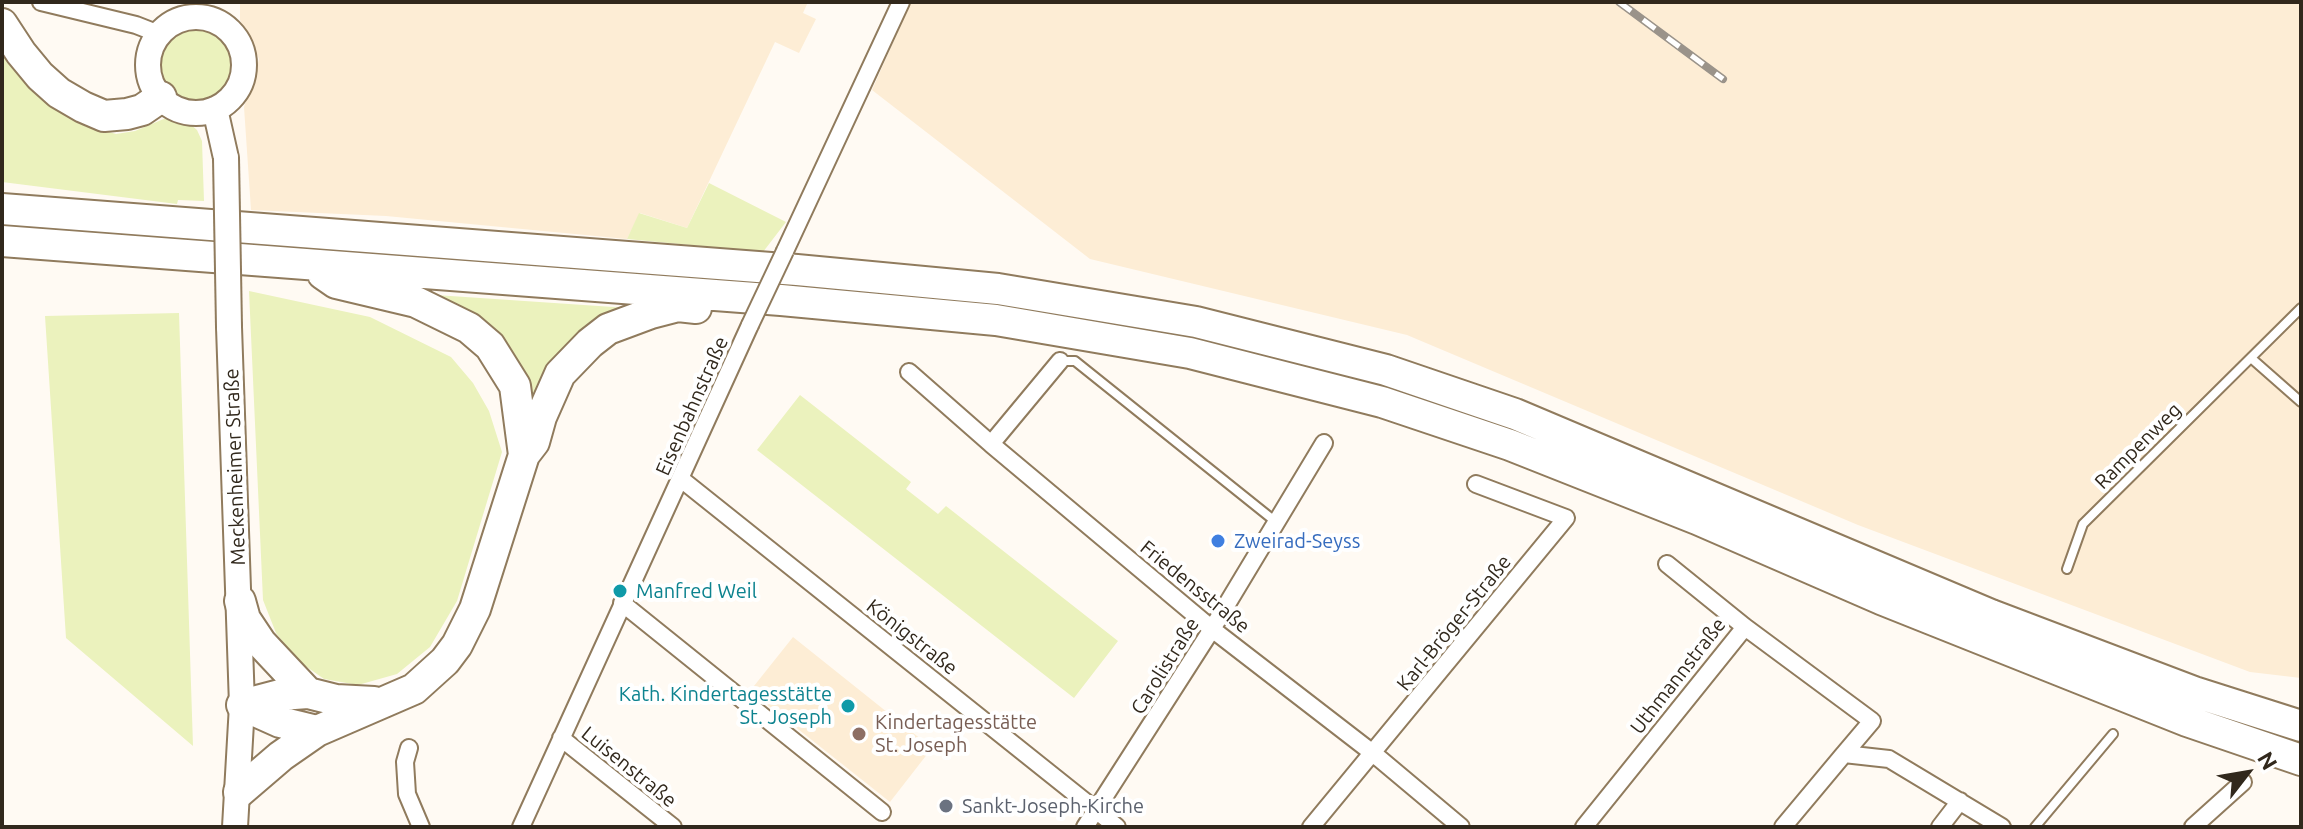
<!DOCTYPE html>
<html>
<head>
<meta charset="utf-8">
<style>
	body { margin:0 }
	#map { position:relative; width:2303px; height:829px; overflow:hidden; background:#fffaf3; font-family:Ubuntu,sans-serif }
	canvas { display:block }
	.frame { position:absolute; inset:0; border:4px solid #31281c; pointer-events:none }
	.north { position:absolute; left:2207px; top:733px; width:80px; height:80px; -webkit-text-stroke:6px #fff; paint-order:stroke; rotate:59deg; font-size:22px; font-weight:700; line-height:32px; text-align:center; color:#31281c }
	.north::after { content:''; display:block; margin:auto; width:28px; height:36px; background:#31281c; clip-path:polygon(50% 0,100% 100%,50% 72%,0 100%) }
</style>
</head>
<body>
<div id="map">
<canvas width="2303" height="829"></canvas>
<div class="frame"></div>
<div class="north">N</div>
</div>
<script>
const g = document.querySelector('canvas').getContext('2d');
g.lineJoin = 'round';
function fillPath(path, color) { g.fillStyle = color; g.fill(path, 'evenodd'); }
const toPath = rows => new Path2D(rows.map(r => 'M' + r).join(''));
function strokePath(path, color, width, dash) { g.strokeStyle = color; g.lineWidth = width; g.lineCap = dash ? 'butt' : 'round'; g.setLineDash(dash || []); g.stroke(path); }
function label(font, color, halo, rows, align = 'center') {
  g.font = font + ' Ubuntu,sans-serif'; g.lineWidth = 8; g.setLineDash([]); g.textBaseline = 'middle'; g.strokeStyle = halo; g.fillStyle = color; for (const [text, x, y, turn = 0] of rows) {
    g.save(); g.translate(x, y); g.rotate((+turn || 0) * Math.PI / 180); g.textAlign = isNaN(turn) ? turn : align; if (halo) g.strokeText(text, 0, 0); g.fillText(text, 0, 0); g.restore();
  }
}
const built = toPath([
	[240,2,808,2,803,13,816,19,799,53,775,42,687,228,640,213,627,239,386,216,251,210,244,107,259,59,240,20],
	[911,2,2301,2,2301,678,2250,672,1858,525,1407,335,1090,259,872,90],
	[793,637,932,748,890,802,750,691]
]);
const green = toPath([
	'148 65a48 48 0 1 1 96 0a48 48 0 1 1-96 0Z',
	[2,53,27,83,51,105,78,123,116,134,135,131,166,118,178,118,189,123,197,130,202,141,204,201,178,200,177,204,2,182],
	[709,183,786,222,763,252,627,239,639,213,687,228],
	[249,291,370,317,451,357,473,383,489,411,502,452,457,601,430,647,397,674,358,685,324,679,297,660,276,633,263,600],
	[421,294,628,308,532,420,524,393],
	[179,313,193,746,66,638,45,316],
	[800,395,911,482,906,489,938,514,946,506,1118,641,1074,698,757,450]
]);
const lane = toPath([
	[2251,358,2301,402],
	[1060,361,1075,361,1276,522],
	[2067,569,2083,524,2301,308],
	[2035,827,2113,734]
]);
const street = toPath([
	[41,2,136,25,159,34],
	[785,251,901,2],
	[909,372,991,444,1212,629,1374,754,1461,827],
	[991,444,1060,361],
	[681,479,1117,827],
	[1667,564,1745,627,1872,721,1844,754,1889,759,2002,827],
	[622,603,882,812],
	[561,738,673,827],
	[409,748,405,762,407,794,421,827],
	[521,827,750,325],
	[1085,827,1212,629,1324,443],
	[1311,827,1566,518,1476,484],
	[1584,827,1745,627],
	[1783,827,1844,754],
	[1940,827,1960,801],
	[2193,827,2243,782]
]);
const secondary = toPath([
	'148 65a48 48 0 1 1 96 0a48 48 0 1 1-96 0Z',
	[215,109,226,158],
	[229,327,242,705,235,827]
]);
const highway = toPath([
	[2,24,21,53,40,76,59,93,83,107,104,116,127,114,142,110,161,97],
	[2,209,797,270,998,289,1196,322,1386,370,1515,414,1991,615,2194,692,2301,726],
	[2,241,781,300,996,320,1190,353,1382,402,1510,445,1697,519,1881,599,2187,721,2301,760],
	[323,274,336,283,416,302,469,328,490,346,515,386,524,455],
	[240,601,245,619,261,643,308,693],
	[242,705,280,695,308,693,336,700,374,702],
	[242,705,280,722,317,731],
	[239,792,281,756,317,731,414,689,445,661,457,645,475,609,524,455,534,442,541,417,560,374,590,343,608,329,651,313,678,306,696,308]
]);
const rail = toPath([
	[1619,2,1723,79]
]);
const streetBridge = toPath([
	[750,325,785,251]
]);
const secondaryBridge = toPath([
	[226,158,229,327]
]);
const markers = [
	[1218,541,8,"#3f7fe0"],
	[620,591,8,"#0f9aa8"],
	[848,706,8,"#0f9aa8"],
	[859,734,8,"#8d6e63"],
	[946,806,8,"#6b7280"]
];
const streetNames = [
	["Eisenbahnstraße",692,406,-66],
	["Rampenweg",2138,446,-45],
	["Meckenheimer Straße",235,467,-92],
	["Friedensstraße",1195,587,39],
	["Karl-Bröger-Straße",1454,623,-51],
	["Königstraße",912,637,38],
	["Carolistraße",1165,666,-58],
	["Uthmannstraße",1678,676,-52],
	["Luisenstraße",629,767,39]
];
const shopNames = [
	["Zweirad-Seyss",1234,541]
];
const cultureNames = [
	["Manfred Weil",636,591],
	["Kath. Kindertagesstätte",832,694,"right"],
	["St. Joseph",832,717,"right"]
];
const educationNames = [
	["Kindertagesstätte",875,722],
	["St. Joseph",875,745]
];
const worshipNames = [
	["Sankt-Joseph-Kirche",962,806]
];
fillPath(built, '#fdedd5');
fillPath(green, '#ebf2bd');
strokePath(lane, '#907b5d', 12);
strokePath(street, '#907b5d', 20);
strokePath(secondary, '#907b5d', 28);
strokePath(highway, '#907b5d', 34);
strokePath(lane, '#fff', 8);
strokePath(street, '#fff', 16);
strokePath(secondary, '#fff', 24);
strokePath(highway, '#fff', 30);
strokePath(rail, '#9a938a', 8);
strokePath(rail, '#fff', 5, [15]);
strokePath(streetBridge, '#907b5d', 20, []);
strokePath(secondaryBridge, '#907b5d', 28, []);
strokePath(streetBridge, '#fff', 16);
strokePath(secondaryBridge, '#fff', 24);
for (const [x, y, r, color] of markers) { const dot = new Path2D(); dot.arc(x, y, r, 0, 2 * Math.PI); g.fillStyle = color; g.fill(dot); strokePath(dot, '#fff', 3); }
label('20px', '#31281c', '#fff', streetNames);
label('20px', '#366cbe', '#fff', shopNames, 'left');
label('20px', '#0d838f', '#fff', cultureNames, 'left');
label('20px', '#785e54', '#fff', educationNames, 'left');
label('20px', '#5b616d', '#fff', worshipNames, 'left');
</script>
</body>
</html>
